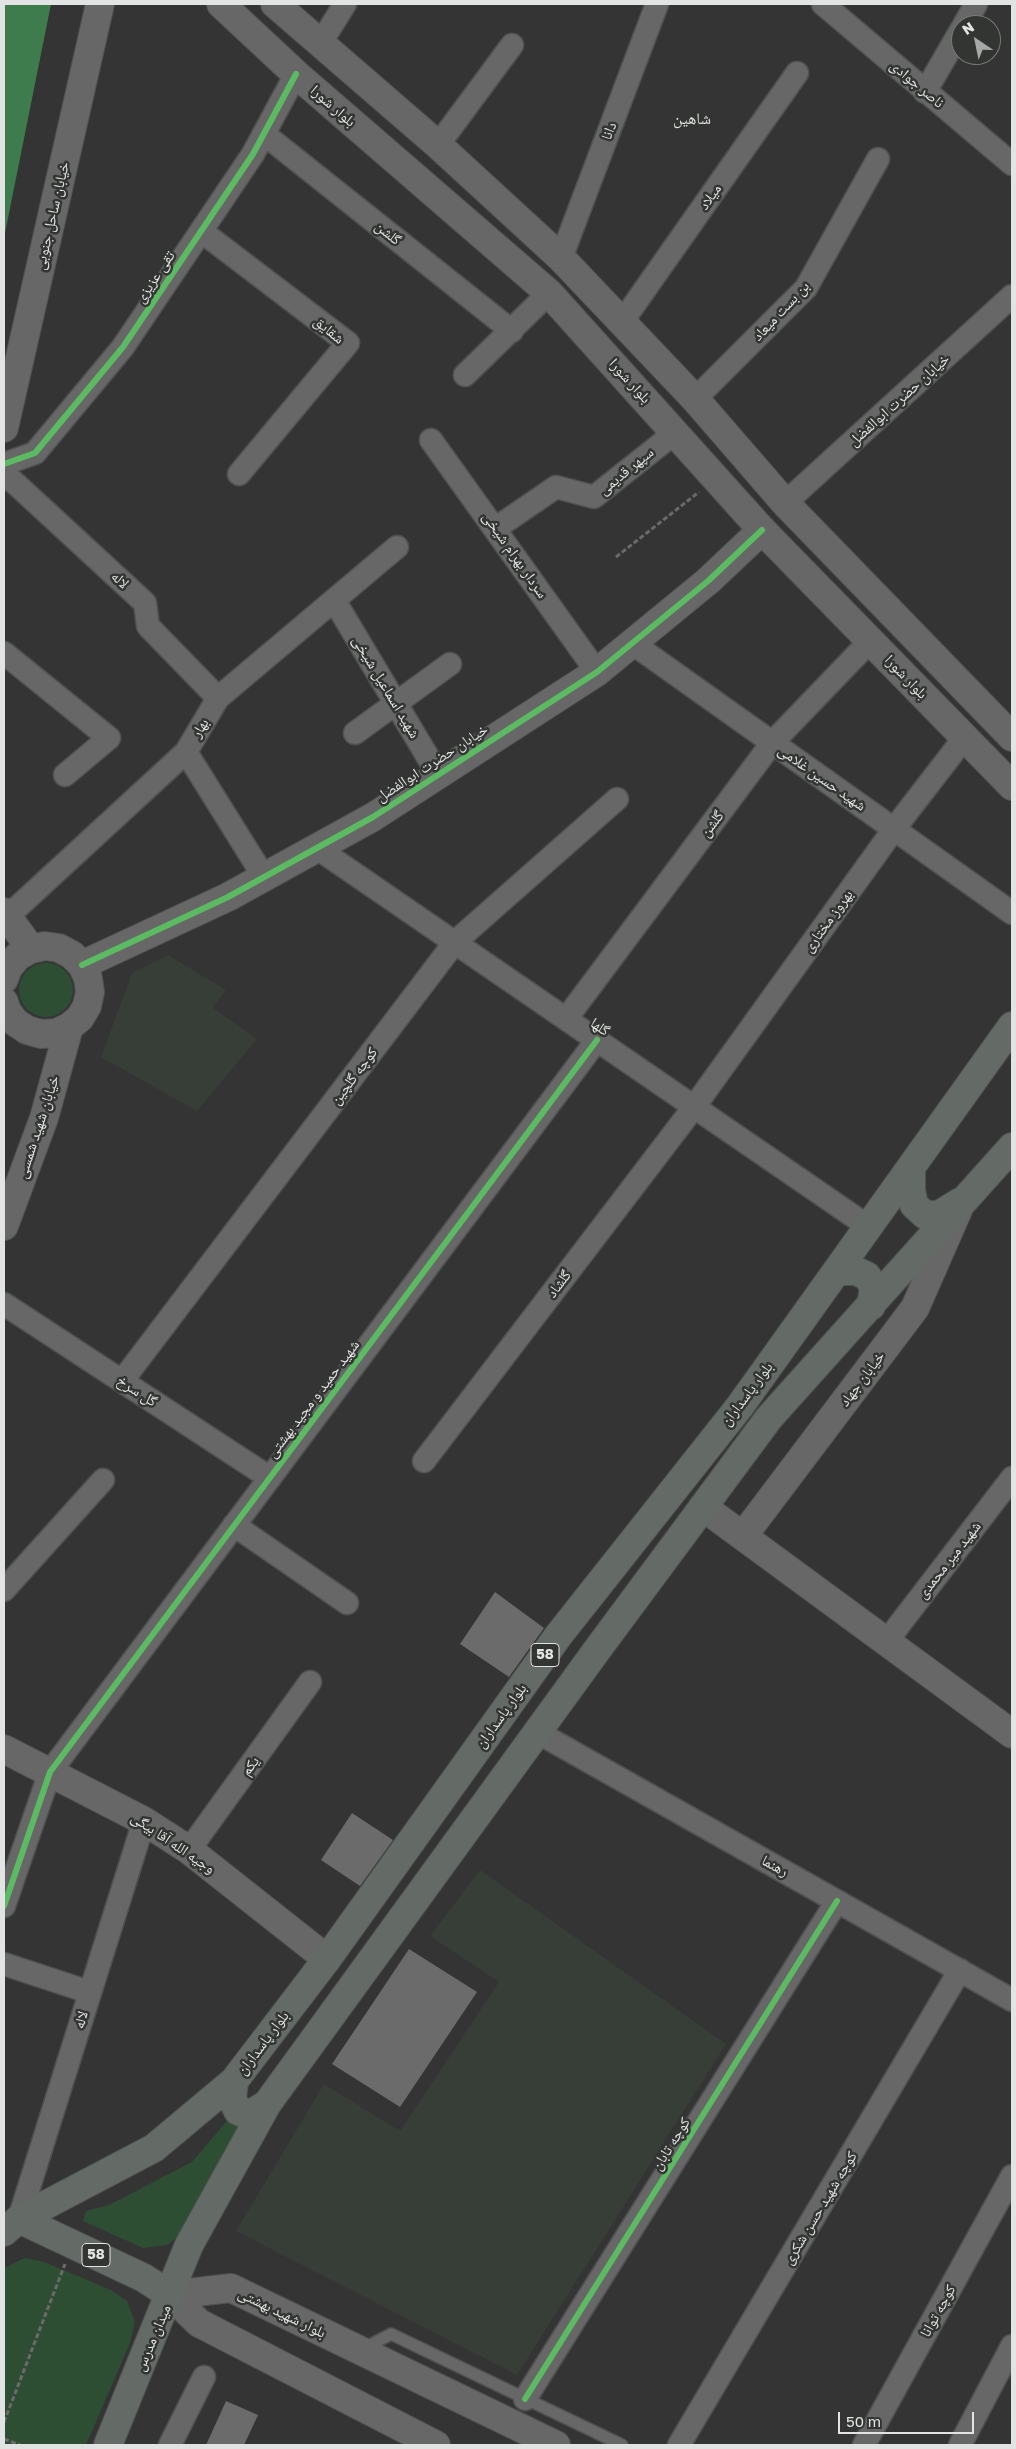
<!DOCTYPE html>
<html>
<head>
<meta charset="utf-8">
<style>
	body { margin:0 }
	#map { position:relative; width:1016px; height:2449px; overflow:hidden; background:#343434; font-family:"Golos Text",sans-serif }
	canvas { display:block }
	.frame { position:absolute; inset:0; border:5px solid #e2e4e3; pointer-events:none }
	.north { position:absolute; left:951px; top:15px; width:50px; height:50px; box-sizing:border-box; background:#333533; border:1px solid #797b79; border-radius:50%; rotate:326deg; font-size:14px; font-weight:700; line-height:20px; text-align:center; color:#e2e4e3 }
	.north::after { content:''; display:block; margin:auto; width:18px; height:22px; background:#a5a6a6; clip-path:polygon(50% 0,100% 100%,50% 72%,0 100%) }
	.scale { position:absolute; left:838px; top:2412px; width:136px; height:22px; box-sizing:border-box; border:2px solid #e2e4e3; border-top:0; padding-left:6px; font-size:15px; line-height:18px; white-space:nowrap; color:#e2e4e3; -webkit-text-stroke:4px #333533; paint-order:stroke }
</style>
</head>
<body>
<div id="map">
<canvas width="1016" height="2449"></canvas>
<div class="frame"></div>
<div class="north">N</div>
<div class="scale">50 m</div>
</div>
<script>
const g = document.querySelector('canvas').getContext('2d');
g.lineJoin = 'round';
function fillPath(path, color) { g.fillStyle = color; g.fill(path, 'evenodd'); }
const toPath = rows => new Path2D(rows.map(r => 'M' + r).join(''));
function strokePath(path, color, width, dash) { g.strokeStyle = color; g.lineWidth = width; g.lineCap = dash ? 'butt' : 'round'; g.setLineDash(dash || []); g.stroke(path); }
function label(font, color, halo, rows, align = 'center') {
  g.font = font + ' "Golos Text","Noto Naskh Arabic",sans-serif'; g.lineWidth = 5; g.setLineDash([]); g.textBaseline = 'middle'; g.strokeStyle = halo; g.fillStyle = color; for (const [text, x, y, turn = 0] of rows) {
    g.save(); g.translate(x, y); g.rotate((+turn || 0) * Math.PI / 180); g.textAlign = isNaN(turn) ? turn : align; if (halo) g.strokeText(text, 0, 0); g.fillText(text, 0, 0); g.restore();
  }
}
const built = toPath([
	[168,955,226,990,213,1008,257,1039,197,1111,101,1057,132,973],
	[480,1870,726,2044,517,2375,236,2231,324,2084,400,2131,499,1982,430,1936]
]);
const green = toPath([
	'19 990a27 27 0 1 1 54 0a27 27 0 1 1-54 0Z',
	[227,2121,241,2125,183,2232,167,2245,143,2248,83,2221,86,2211,109,2205,192,2162],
	[25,2258,44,2262,111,2290,127,2301,135,2322,130,2343,86,2445,4,2445,4,2268]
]);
const water = toPath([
	[4,4,51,4,4,238]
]);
const building = toPath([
	[495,1592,544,1628,509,1677,460,1644],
	[352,1813,393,1840,360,1886,321,1860],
	[409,1949,477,1992,400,2107,332,2064],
	[226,2401,258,2415,244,2445,206,2445]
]);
const path = toPath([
	[616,557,699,492],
	[4,2422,65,2264],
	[4,2439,20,2445]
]);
const service = toPath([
	[361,2350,391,2334,622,2445]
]);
const minor = toPath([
	[823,4,1012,164],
	[964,25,976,4],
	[320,44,345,4],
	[925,92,961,30],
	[264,134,512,331],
	[438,145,512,45],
	[201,231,348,343,239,474],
	[561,258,657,4],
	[622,322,797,73],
	[465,375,549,293],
	[695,399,806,288,878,159],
	[431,440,597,672],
	[4,464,35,453,123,347,253,154,296,74],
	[4,473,145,603,148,626,218,698],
	[785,503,1012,296],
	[496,528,556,487,594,497,676,432],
	[334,600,438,774],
	[632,643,1012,913],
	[4,653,109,738,65,775],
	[355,733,450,664],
	[186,752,264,877],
	[317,848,869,1227],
	[8,916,186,752,218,698,397,547],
	[566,1019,772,743,871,640],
	[4,1304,270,1478],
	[122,1381,455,942,617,799],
	[424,1461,694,1107,894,829,965,737],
	[234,1525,347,1603],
	[4,1590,103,1480],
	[886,1642,1012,1478],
	[537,1732,1012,2000],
	[189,1850,310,1682],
	[4,1906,50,1772,597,1040],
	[4,1964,89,1992],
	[19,2219,144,1821],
	[525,2399,837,1901],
	[170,2445,204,2377],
	[679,2445,960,1970],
	[864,2445,1012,2176],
	[960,2445,1012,2346]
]);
const tertiary = toPath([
	[4,912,31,949],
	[82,965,228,897,373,817,597,672,708,581,762,530],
	[4,979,8,968,18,956,31,949,45,946,59,948,72,955,82,965,88,978,90,992,87,1006,80,1018,69,1027,56,1033,41,1034,27,1030,15,1022,7,1011,4,1002],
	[4,1226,44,1118,69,1027],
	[703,1507,1012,1734],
	[743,1536,915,1308,958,1210],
	[4,1749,144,1821,189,1850,327,1959]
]);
const secondary = toPath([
	[221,4,296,74,549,293,762,530,1012,786],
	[275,4,438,145,561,258,695,399,785,503,1012,737],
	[4,428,100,4],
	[170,2295,231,2288,556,2445],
	[170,2295,199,2323,436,2445]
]);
const primary = toPath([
	[911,1168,911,1190,914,1205,925,1215,939,1215,960,1202],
	[838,1271,856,1271,867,1276,874,1287,871,1306],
	[234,2081,232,2099,238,2111,245,2114,254,2112,267,2104],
	[19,2219,144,2278,170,2295],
	[4,2232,19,2219,154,2148,234,2081,327,1959,558,1636,740,1406,1012,1026],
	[108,2445,189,2245,267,2104,597,1650,769,1418,1012,1147]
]);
const cycleway = toPath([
	[4,464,35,453,123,347,253,154,296,74],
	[82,965,228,897,373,817,597,672,708,581,762,530],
	[4,1906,50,1772,597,1040],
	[525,2399,837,1901]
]);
const shields = [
	[545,1655,28],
	[96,2255,28]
];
const shieldNames = [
	["58",545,1655],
	["58",96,2255]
];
const streetNames = [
	["ناصر جوادی",917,84,40],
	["بلوار شورا",333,106,41],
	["دانا",609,131,-69],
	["میلاد",710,197,-55],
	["خیابان ساحل جنوبی",52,216,-77],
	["گلشن",388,233,39],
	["تقی عزیزی",155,277,-56],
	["بن بست میعاد",781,311,-47],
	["شقایق",329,330,40],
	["بلوار شورا",630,381,48],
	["خیابان حضرت ابوالفضل",899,400,-42],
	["سپهر قدیمی",626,471,-39],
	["سردار بهرام شیخی",515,555,55],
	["لاله",120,580,43],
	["بلوار شورا",906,677,46],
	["شهید اسماعیل شیخی",386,687,59],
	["بهار",200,728,-59],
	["خیابان حضرت ابوالفضل",432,763,-33],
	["شهید حسین غلامی",822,778,35],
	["گلشن",712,824,-53],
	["بهروز مختاری",828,921,-54],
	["گلها",600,1027,35],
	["کوچه گلچین",354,1076,-53],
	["خیابان شهید شمسی",38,1127,-72],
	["گلشاد",559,1284,-53],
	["خیابان جهاد",862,1379,-53],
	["گل سرخ",137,1391,33],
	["بلوار پاسداران",747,1394,-53],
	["شهید حمید و مجید بهشتی",313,1399,-53],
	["شهید میر محمدی",949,1560,-52],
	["بلوار پاسداران",501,1716,-54],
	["یکم",250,1766,-54],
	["وجیه الله آقا بیگی",173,1843,34],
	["رهنما",775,1866,29],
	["لاله",81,2020,-73],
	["بلوار پاسداران",263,2043,-53],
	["کوچه تابان",671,2144,-58],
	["کوچه شهید حسن شکری",820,2208,-59],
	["کوچه توانا",938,2311,-61],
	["بلوار شهید بهشتی",282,2313,26],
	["میدان مدرس",153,2338,-67]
];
const neighbourhoodNames = [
	["شاهین",692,119]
];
fillPath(built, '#373e38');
fillPath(green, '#2e4e34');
fillPath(water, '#3f7c4d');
fillPath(building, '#6a6b6a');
strokePath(service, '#4f5150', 14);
strokePath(minor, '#4f5150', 25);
strokePath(tertiary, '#4f5150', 30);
strokePath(secondary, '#4f5150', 30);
strokePath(primary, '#4f5150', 30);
strokePath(path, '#6a6a6a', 3, [5, 2.5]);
strokePath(service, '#666766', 11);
strokePath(minor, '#666766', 22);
strokePath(tertiary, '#666766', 28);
strokePath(secondary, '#666766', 28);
strokePath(primary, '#646a66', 28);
strokePath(cycleway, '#5cba63', 6);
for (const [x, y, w] of shields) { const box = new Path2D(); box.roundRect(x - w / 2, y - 11.5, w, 23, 4); g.fillStyle = '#333533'; g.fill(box); strokePath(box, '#e2e4e3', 1); }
label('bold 14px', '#e2e4e3', null, shieldNames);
label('15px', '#e2e4e3', '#333533', streetNames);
label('16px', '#e1e4e1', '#333533', neighbourhoodNames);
</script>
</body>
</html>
